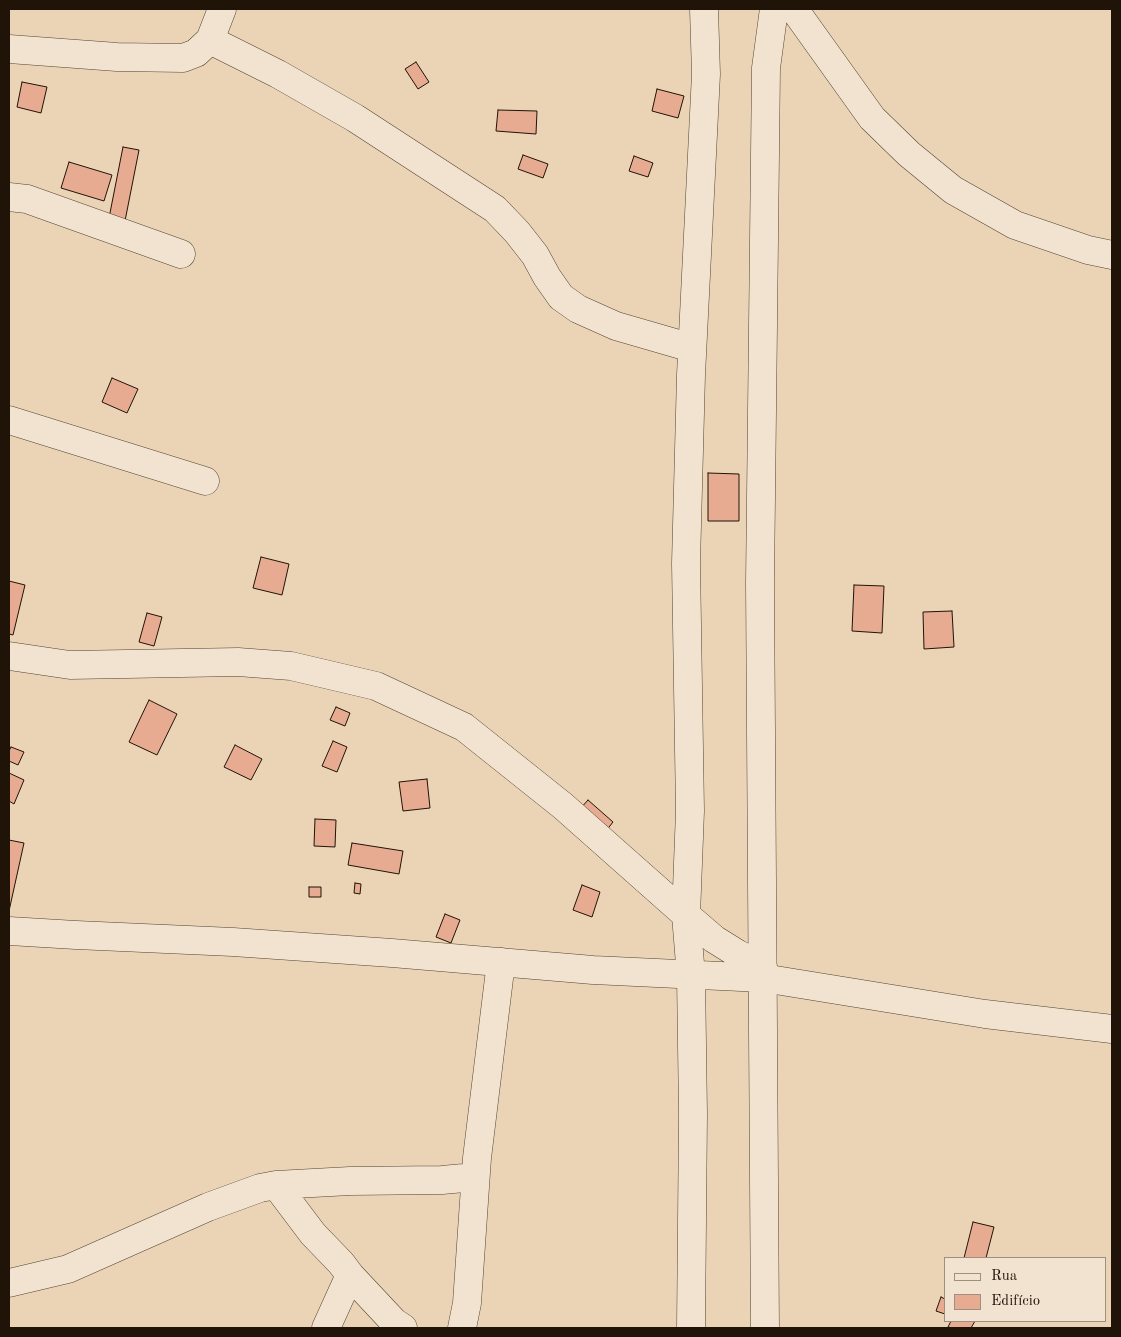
<!DOCTYPE html>
<html>
<head>
<meta charset="utf-8">
<style>
	body { margin:0 }
	#map { position:relative; width:1121px; height:1337px; overflow:hidden; background:#ebd4b6; font-family:"Old Standard TT",serif }
	canvas { display:block }
	.frame { position:absolute; inset:0; border:10px solid #201307; pointer-events:none }
	.legend { position:absolute; left:944px; top:1257px; width:162px; height:65px; box-sizing:border-box; background:#f2e3d0; border:1px solid #9e9080; margin:0; padding:6px 9px; list-style:none; font-size:15px; color:#201307 }
	.legend li { display:flex; align-items:center; gap:10px; height:25px }
	.legend b { width:25px; border:1px solid #9e9080 }
</style>
</head>
<body>
<div id="map">
<canvas width="1121" height="1337"></canvas>
<div class="frame"></div>
<ul class="legend">
<li><b style="height:6px;background:#f2e3d0"></b>Rua</li>
<li><b style="height:14px;background:#e6ab91"></b>Edifício</li>
</ul>
</div>
<script>
const g = document.querySelector('canvas').getContext('2d');
g.lineJoin = 'round';
function fillPath(path, color) { g.fillStyle = color; g.fill(path, 'evenodd'); }
const toPath = rows => new Path2D(rows.map(r => 'M' + r).join(''));
function strokePath(path, color, width, dash) { g.strokeStyle = color; g.lineWidth = width; g.lineCap = dash ? 'butt' : 'round'; g.setLineDash(dash || []); g.stroke(path); }
const building = toPath([
	[416,62,429,82,418,89,405,69,416,62],
	[22,82,47,87,41,113,17,107,22,82],
	[657,89,684,96,678,118,652,111,657,89],
	[498,110,537,111,536,134,496,131,498,110],
	[123,147,139,150,124,226,108,223,123,147],
	[523,155,548,164,543,178,518,169,523,155],
	[634,156,653,163,648,177,629,171,634,156],
	[69,162,112,175,104,201,61,188,69,162],
	[112,378,138,389,127,413,102,402,112,378],
	[708,473,739,474,739,521,708,521,708,473],
	[261,557,289,564,282,595,253,588,261,557],
	[9,581,25,585,13,635,9,634,9,581],
	[854,585,884,586,882,633,852,631,854,585],
	[952,611,954,647,924,649,923,612,952,611],
	[147,613,162,617,154,646,139,642,147,613],
	[149,700,177,714,157,755,129,742,149,700],
	[336,707,350,713,345,726,330,720,336,707],
	[333,741,347,747,337,772,322,766,333,741],
	[235,745,262,759,251,780,224,767,235,745],
	[11,747,24,752,18,765,9,761,9,751,11,747],
	[9,773,24,780,14,804,9,801,9,773],
	[427,779,430,808,403,811,399,782,427,779],
	[588,800,613,822,606,831,580,809,588,800],
	[315,819,336,820,335,847,314,846,315,819],
	[9,840,24,843,9,911,9,840],
	[352,843,403,851,399,874,348,865,352,843],
	[355,883,361,884,360,894,354,893,355,883],
	[582,885,600,892,592,917,573,910,582,885],
	[309,887,321,887,321,897,309,897,309,887],
	[445,914,460,920,451,943,436,937,445,914],
	[973,1222,994,1227,986,1258,964,1258,973,1222],
	[941,1297,945,1299,945,1314,936,1311,941,1297],
	[951,1321,975,1321,971,1328,952,1328,948,1327,951,1321]
]);
const minor = toPath([
	[704,9,706,74,691,375,686,563,690,811,686,915,714,939,738,954,763,967],
	[794,9,872,118,909,154,953,190,1015,225,1088,250,1112,255],
	[210,40,278,74,355,118,495,209,517,232,535,255,547,277,561,297,578,309,616,326,692,348],
	[9,49,117,57,183,58,196,53,210,40,222,9],
	[9,197,27,199,181,254],
	[9,420,205,481],
	[9,656,70,665,238,662,291,666,376,686,464,727,563,806,686,915,691,976,693,1114,691,1328],
	[9,931,76,935,233,942,392,953,593,970,763,978,985,1014,1112,1029],
	[276,1185,313,1234,341,1263,350,1275,326,1328],
	[350,1275,394,1322,403,1328],
	[9,1283,68,1269,208,1207,260,1188,276,1185,350,1181,442,1180,475,1177],
	[462,1328,467,1303,477,1158,501,962],
	[765,1328,760,583,766,68,774,9]
]);
fillPath(building, '#e6ab91');
strokePath(building, '#201307', 1);
strokePath(minor, '#534333', 29);
strokePath(minor, '#f2e3d0', 28);
</script>
</body>
</html>
